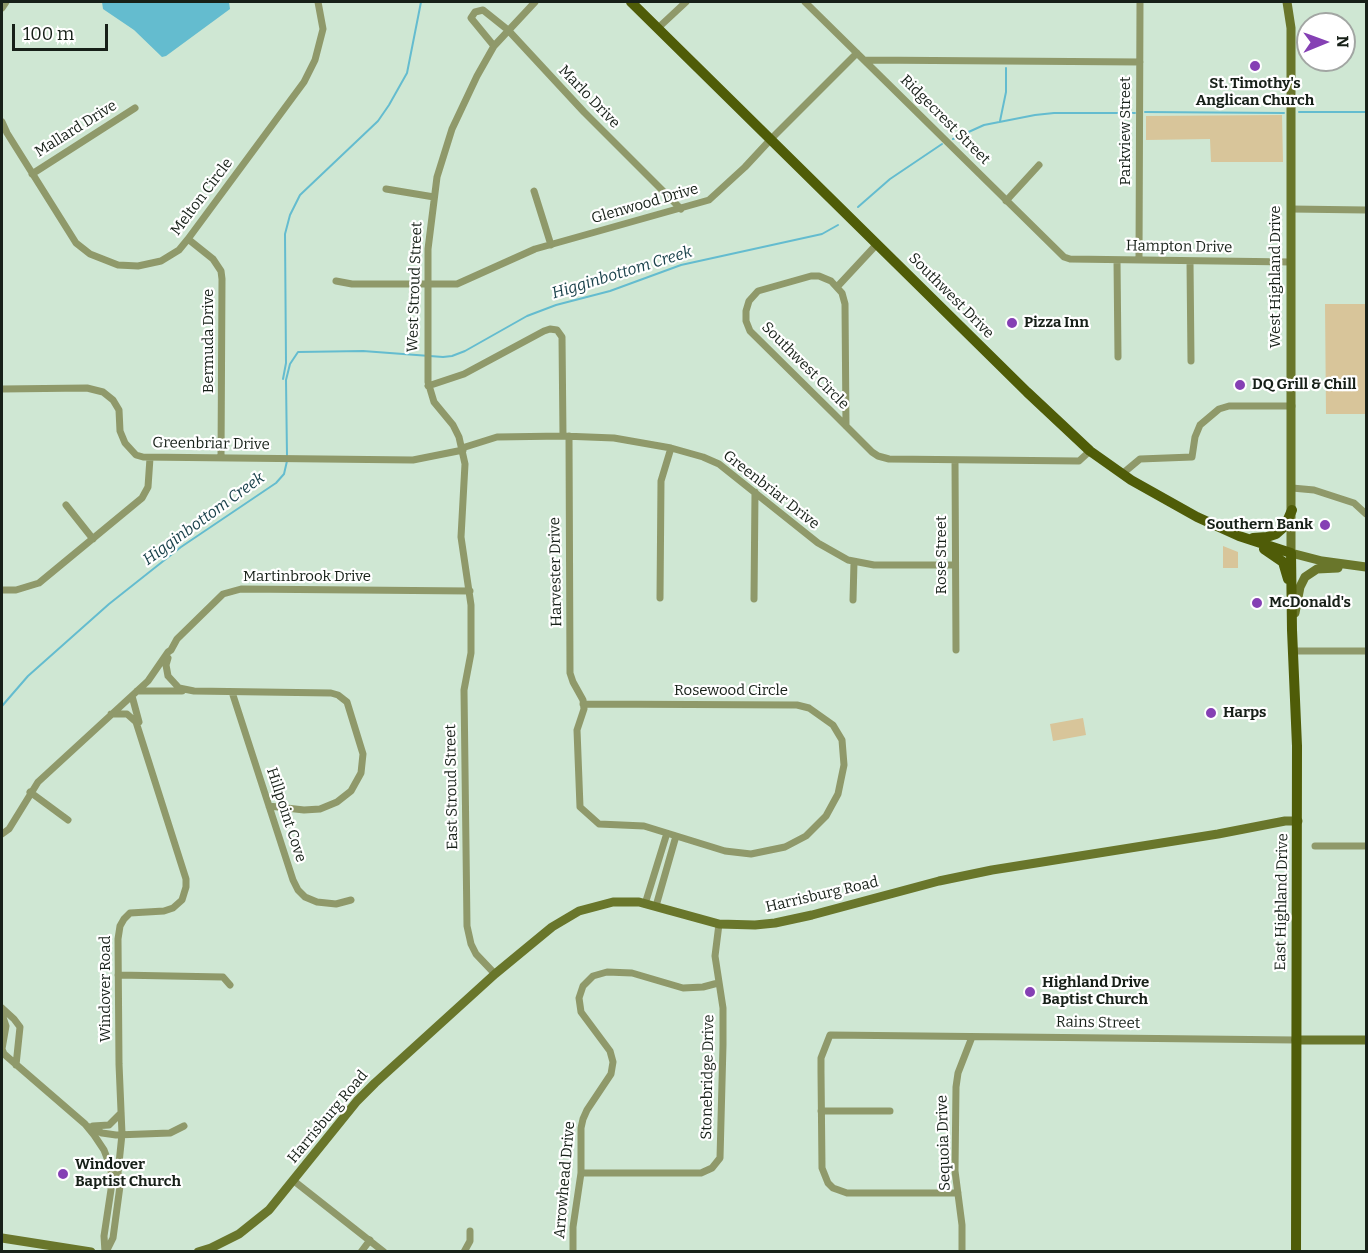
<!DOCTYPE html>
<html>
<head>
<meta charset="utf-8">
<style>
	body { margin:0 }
	#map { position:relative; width:1368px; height:1253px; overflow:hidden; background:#cfe7d3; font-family:Bitter,serif }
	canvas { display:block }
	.frame { position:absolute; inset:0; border:3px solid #172018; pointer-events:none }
	.north { position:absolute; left:1296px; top:12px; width:60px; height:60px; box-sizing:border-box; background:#fff; border:2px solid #a2a6a3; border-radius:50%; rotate:89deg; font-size:16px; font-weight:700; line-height:24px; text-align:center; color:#172018 }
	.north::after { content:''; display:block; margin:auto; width:21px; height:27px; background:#8540b4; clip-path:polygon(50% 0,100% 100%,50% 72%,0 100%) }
	.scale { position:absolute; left:12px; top:24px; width:96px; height:27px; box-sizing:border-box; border:3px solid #172018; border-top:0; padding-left:8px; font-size:18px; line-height:21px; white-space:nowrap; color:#172018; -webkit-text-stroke:4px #fff; paint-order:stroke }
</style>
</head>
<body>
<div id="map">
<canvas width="1368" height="1253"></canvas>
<div class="frame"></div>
<div class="north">N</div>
<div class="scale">100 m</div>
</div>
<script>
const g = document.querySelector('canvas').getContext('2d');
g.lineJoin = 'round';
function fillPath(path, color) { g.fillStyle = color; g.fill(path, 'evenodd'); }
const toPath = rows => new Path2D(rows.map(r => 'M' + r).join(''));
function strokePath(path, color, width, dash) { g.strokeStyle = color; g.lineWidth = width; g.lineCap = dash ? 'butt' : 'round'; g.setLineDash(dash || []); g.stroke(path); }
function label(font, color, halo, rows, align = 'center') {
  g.font = font + ' Bitter,serif'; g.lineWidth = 4.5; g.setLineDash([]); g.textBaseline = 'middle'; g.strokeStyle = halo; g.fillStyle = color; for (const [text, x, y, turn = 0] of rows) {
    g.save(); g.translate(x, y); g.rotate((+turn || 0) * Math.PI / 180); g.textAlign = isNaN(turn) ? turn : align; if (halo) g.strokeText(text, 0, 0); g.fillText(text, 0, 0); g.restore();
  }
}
const green = toPath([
	[1282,115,1283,162,1211,162,1210,139,1146,140,1146,116],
	[1325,304,1366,304,1366,414,1326,414],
	[1223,546,1238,552,1238,568,1223,568],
	[1083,718,1086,735,1053,741,1050,724]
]);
const water = toPath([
	[102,2,229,2,230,9,166,56,162,57,134,30,103,9]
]);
const stream = toPath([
	[1145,112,1284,113],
	[1299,112,1366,112],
	[1000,121,1006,92,1006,68],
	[953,139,984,125,1035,115,1054,113,1135,113],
	[858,207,890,179,942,144],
	[283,379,286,363,285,234,290,215,300,195,378,121,389,105,407,73,421,2],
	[287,456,286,380,290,364,298,352,363,351,443,357,452,356,465,351,527,316,556,305,610,291,681,265,822,234,838,225],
	[2,706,28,676,109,604,181,547,276,483,284,474,287,461]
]);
const street = toPath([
	[805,2,1064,257,1070,259,1291,262],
	[2,8,6,2],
	[658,28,686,2],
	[494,46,471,18,475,12,483,10,508,30,584,112,681,209],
	[864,60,1140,62],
	[2,122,7,133,76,243,90,254,118,265,138,266,161,261,179,250,188,239,304,82,315,60,323,29,318,2],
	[32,174,135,108],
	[386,189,434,197],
	[534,191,551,245],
	[1006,201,1039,165],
	[1291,209,1366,210],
	[188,239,213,259,221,271,222,279,221,458],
	[1117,260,1118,357],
	[1139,260,1140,2],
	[1190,261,1191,361],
	[336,281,352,284,457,284,535,249,709,200,745,167,771,139,857,53],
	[837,287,877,244],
	[428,386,464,374,544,331,550,329,557,330,562,337,563,436],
	[2,389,87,388,103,392,113,400,119,410,120,431,125,443,136,455,143,457,413,460,463,450],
	[846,426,845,304,842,293,831,281,819,276,811,276,758,291,749,301,746,311,746,321,750,331,834,414,872,452,878,456,889,459,1079,461,1090,451],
	[569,436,570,673,573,682,583,700,584,709,577,730,580,807,599,824,644,826,725,851,751,854,785,847,806,836,826,816,838,794,844,765,842,740,833,725,809,708,797,705,583,704],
	[462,448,497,437,563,436,614,438,671,448,703,457,719,464,818,543,848,560,874,565,955,565],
	[955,460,956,650],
	[1122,474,1140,459,1192,457,1195,437,1200,425,1219,409,1229,406,1292,406],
	[1292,488,1314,490,1354,503,1366,514],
	[66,505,93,539],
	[2,590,16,590,39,583,142,498,148,487,150,458],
	[660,598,661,481,671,448],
	[754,599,755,492],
	[853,600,854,562],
	[1293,651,1366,651],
	[168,658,166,665,168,676,179,688,194,691,331,693,338,695,347,702,363,754,361,773,351,791,337,802,320,809,304,810,269,806],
	[137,691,182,691],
	[232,692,293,880,298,890,305,897,317,902,336,904,351,900],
	[132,696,139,722],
	[30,792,68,820],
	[2,834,9,829,38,782,148,681,168,652,171,650,177,639,223,594,241,589,470,591],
	[1315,846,1366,846],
	[645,904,667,833],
	[656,906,676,836],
	[495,974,476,954,471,944,467,926,464,690,471,653,471,605,461,537,465,464,459,437,453,425,434,402,428,382,428,249,437,177,452,129,477,76,494,46,535,2],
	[118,975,223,977,230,985],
	[2,1008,14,1019,20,1027,16,1065],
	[2,1014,6,1026,2,1049,4,1054,85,1124,94,1135,104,1150,110,1166,112,1176,110,1185],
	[821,1111,890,1111],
	[93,1126,109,1125,121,1113],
	[90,1127,102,1133,116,1135,170,1133,184,1126],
	[581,1173,701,1173,712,1168,720,1158,723,1045,723,1008,715,956,719,924],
	[294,1181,384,1252],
	[958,1193,847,1193,833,1188,828,1183,822,1168,821,1072,821,1058,830,1035,1296,1040],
	[105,1252,104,1236,112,1183],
	[106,1252,113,1238,120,1186,118,1173,122,1134,119,1064,118,939,120,926,124,919,130,913,164,911,173,908,182,900,186,887,186,879,136,722,127,714,111,714],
	[361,1252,370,1240],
	[464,1252,470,1241,470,1231],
	[573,1252,573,1227,581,1173,581,1128,583,1119,587,1110,611,1074,613,1062,610,1051,581,1012,579,998,583,986,593,976,607,972,632,973,683,988,703,987,718,983],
	[962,1252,962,1225,955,1171,956,1087,958,1073,972,1037]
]);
const secondary = toPath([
	[1287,2,1291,28,1291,553,1322,561,1366,567],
	[1295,613,1300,587,1305,577,1317,569,1338,568],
	[1296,1040,1366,1040],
	[2,1238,91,1252],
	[198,1252,211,1248,239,1234,269,1210,357,1101,375,1083,495,974,552,927,579,911,613,902,639,902,719,924,755,925,775,923,812,915,939,881,992,870,1218,834,1285,821,1298,821]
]);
const primary = toPath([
	[631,2,1027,392,1090,451,1131,480,1197,517,1239,536,1291,553,1292,630,1297,746,1296,1252],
	[1253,538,1267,537,1276,534,1285,526,1292,510],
	[1264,549,1283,562,1288,579]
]);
const markers = [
	[1255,66,6,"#8540b4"],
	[1012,323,6,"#8540b4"],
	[1240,385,6,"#8540b4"],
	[1325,525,6,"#8540b4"],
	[1257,603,6,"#8540b4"],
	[1211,713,6,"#8540b4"],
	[1030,992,6,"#8540b4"],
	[63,1174,6,"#8540b4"]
];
const poiNames = [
	["St. Timothy's",1255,84,"center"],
	["Anglican Church",1255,101,"center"],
	["Pizza Inn",1024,323],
	["DQ Grill & Chill",1252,385],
	["Southern Bank",1313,525,"right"],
	["McDonald's",1269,603],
	["Harps",1223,713],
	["Highland Drive",1042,983],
	["Baptist Church",1042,1000],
	["Windover",75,1165],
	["Baptist Church",75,1182]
];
const streetNames = [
	["Marlo Drive",589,97,46],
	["Ridgecrest Street",945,120,45],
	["Mallard Drive",76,129,-32],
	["Parkview Street",1126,131,-90],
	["Melton Circle",202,197,-53],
	["Glenwood Drive",645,204,-16],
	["Hampton Drive",1179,247,1],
	["West Highland Drive",1276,277,-90],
	["West Stroud Street",415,287,-88],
	["Southwest Drive",951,296,45],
	["Bermuda Drive",209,341,-90],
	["Southwest Circle",805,366,45],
	["Greenbriar Drive",211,444,1],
	["Greenbriar Drive",771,490,38],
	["Rose Street",942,555,-90],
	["Harvester Drive",556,572,-91],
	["Martinbrook Drive",307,577],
	["Rosewood Circle",731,691],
	["East Stroud Street",452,787,-91],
	["Hillpoint Cove",286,815,72],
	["Harrisburg Road",822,895,-13],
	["East Highland Drive",1282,902,-89],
	["Windover Road",106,989,-90],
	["Rains Street",1098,1023,1],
	["Stonebridge Drive",708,1077,-89],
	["Harrisburg Road",328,1117,-50],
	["Sequoia Drive",944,1143,-92],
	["Arrowhead Drive",565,1180,-85]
];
const waterNames = [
	["Higginbottom Creek",622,273,-17],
	["Higginbottom Creek",204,519,-36]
];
fillPath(green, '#d8c59a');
fillPath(water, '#64bccf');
strokePath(stream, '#64bccf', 2);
strokePath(street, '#8f996a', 7);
strokePath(secondary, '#69762b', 9);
strokePath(primary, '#4f5c08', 10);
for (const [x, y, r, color] of markers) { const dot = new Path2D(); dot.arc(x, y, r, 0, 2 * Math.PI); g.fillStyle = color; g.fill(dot); strokePath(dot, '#fff', 2); }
label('bold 15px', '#172018', '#fff', poiNames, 'left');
label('15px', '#172018', '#fff', streetNames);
label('italic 16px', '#1a424b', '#fff', waterNames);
</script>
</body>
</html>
